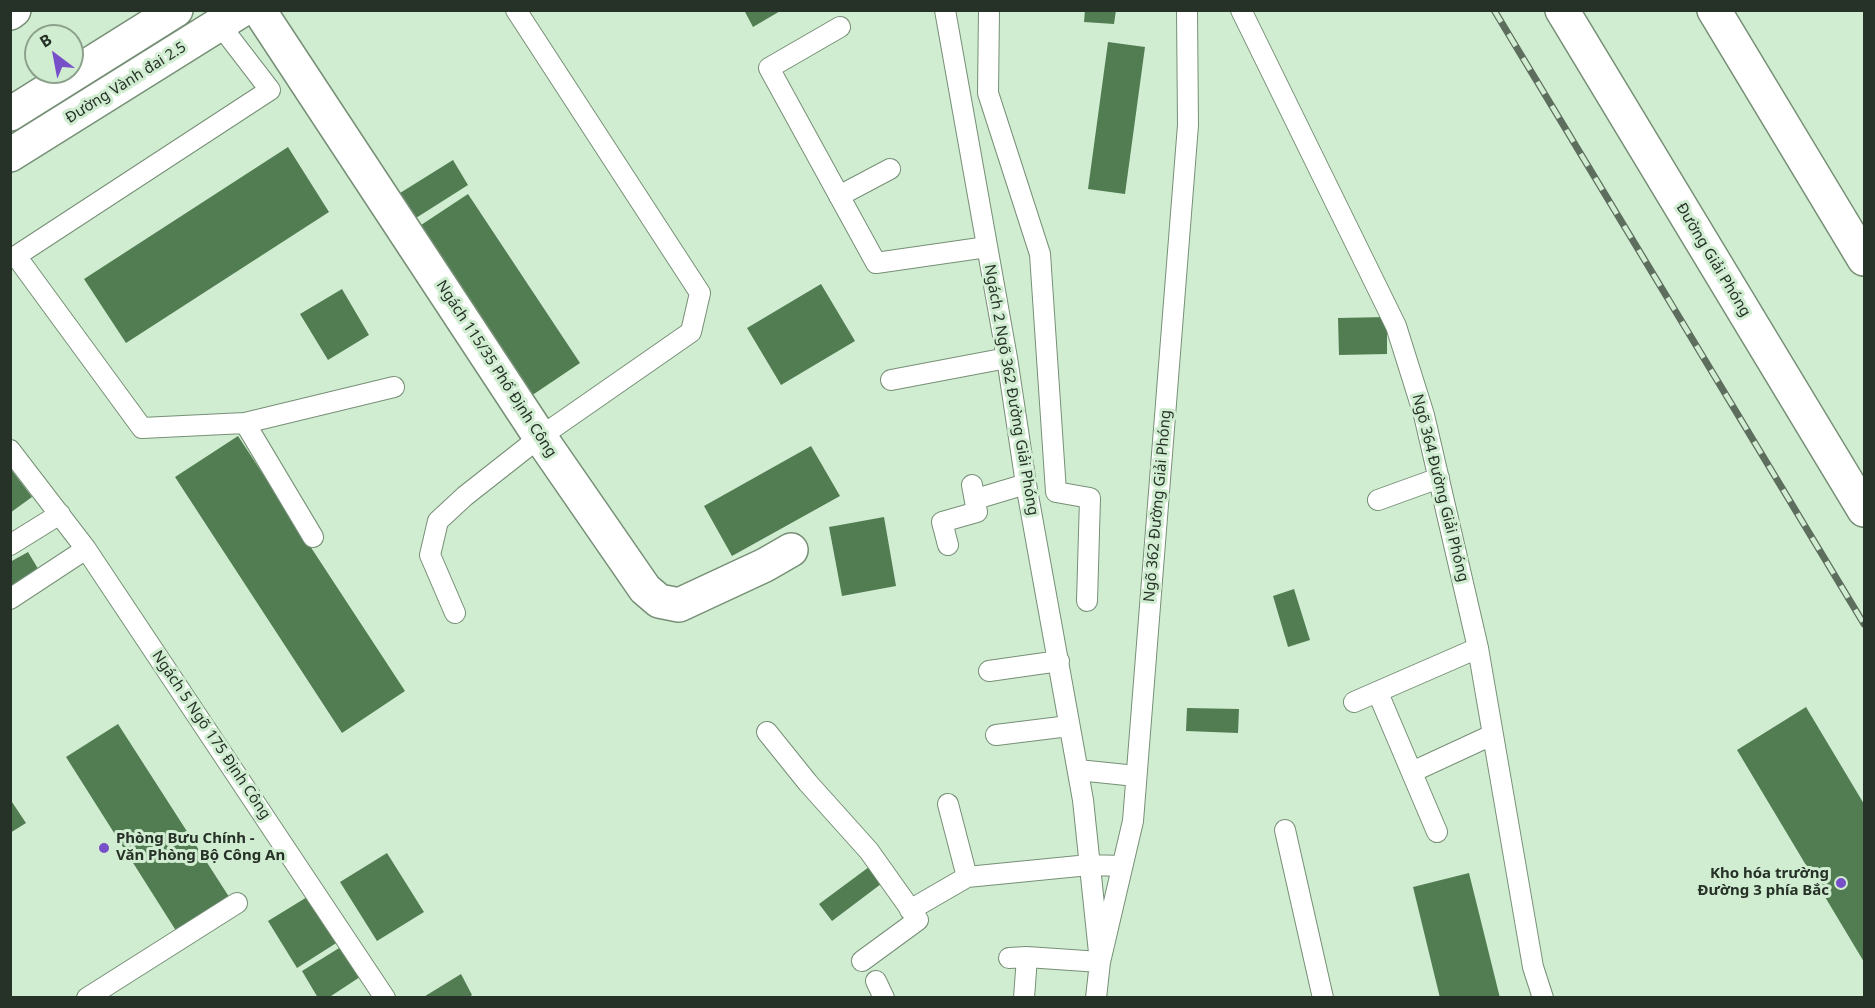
<!DOCTYPE html>
<html>
<head>
<meta charset="utf-8">
<style>
	body { margin:0 }
	#map { position:relative; width:1875px; height:1008px; overflow:hidden; background:#d1edd1; font-family:"Noto Sans",sans-serif }
	canvas { display:block }
	.frame { position:absolute; inset:0; border:12px solid #263127; pointer-events:none }
	.north { position:absolute; left:24px; top:24px; width:60px; height:60px; box-sizing:border-box; background:#d1edd1; border:2px solid #8da28d; border-radius:50%; rotate:328deg; font-size:16px; font-weight:700; line-height:24px; text-align:center; color:#263127 }
	.north::after { content:''; display:block; margin:auto; width:21px; height:27px; background:#774fc8; clip-path:polygon(50% 0,100% 100%,50% 72%,0 100%) }
</style>
</head>
<body>
<div id="map">
<canvas width="1875" height="1008"></canvas>
<div class="frame"></div>
<div class="north">B</div>
</div>
<script>
const g = document.querySelector('canvas').getContext('2d');
g.lineJoin = 'round';
function fillPath(path, color) { g.fillStyle = color; g.fill(path, 'evenodd'); }
const toPath = rows => new Path2D(rows.map(r => 'M' + r).join(''));
function strokePath(path, color, width, dash) { g.strokeStyle = color; g.lineWidth = width; g.lineCap = dash ? 'butt' : 'round'; g.setLineDash(dash || []); g.stroke(path); }
function label(font, color, halo, rows, align = 'center') {
  g.font = font + ' "Noto Sans",sans-serif'; g.lineWidth = 6; g.setLineDash([]); g.textBaseline = 'middle'; g.strokeStyle = halo; g.fillStyle = color; for (const [text, x, y, turn = 0] of rows) {
    g.save(); g.translate(x, y); g.rotate((+turn || 0) * Math.PI / 180); g.textAlign = isNaN(turn) ? turn : align; if (halo) g.strokeText(text, 0, 0); g.fillText(text, 0, 0); g.restore();
  }
}
const building = toPath([
	[744,10,782,10,753,27],
	[1085,10,1116,10,1114,24,1084,22],
	[1108,42,1145,47,1125,194,1088,189],
	[288,147,329,212,126,343,84,279],
	[453,160,468,185,416,218,400,193],
	[468,194,580,363,528,398,415,229],
	[821,284,855,341,781,385,747,328],
	[342,289,369,335,328,360,300,314],
	[1387,317,1387,354,1339,355,1338,318],
	[238,436,405,691,342,733,175,477],
	[811,446,840,496,732,556,704,506],
	[10,468,32,497,10,513],
	[884,517,896,586,842,596,829,527],
	[28,552,40,572,14,587,10,581,10,562],
	[1294,589,1310,640,1288,647,1273,596],
	[1806,707,1864,804,1864,962,1737,750],
	[1187,708,1239,709,1238,733,1186,731],
	[118,724,233,903,180,937,66,757],
	[10,799,26,823,10,833],
	[387,853,424,912,377,941,340,882],
	[873,864,885,881,832,921,819,904],
	[1469,873,1500,998,1440,998,1413,887],
	[312,894,341,940,297,968,268,921],
	[344,945,363,975,328,998,318,998,302,971],
	[461,974,472,995,468,998,422,998]
]);
const service = toPath([
	[945,10,1007,358,1026,484,1083,800,1100,962,1027,957,1009,958],
	[989,10,988,93,1040,254,1056,492,1090,498,1087,601],
	[1241,10,1396,326,1424,415,1478,648,1533,967,1543,998],
	[220,25,270,90,16,256,142,428,245,423,394,387],
	[840,27,769,68,876,263,987,247],
	[839,196,890,169],
	[891,380,1007,358],
	[245,423,313,537],
	[10,450,86,549,385,998],
	[976,499,1026,484],
	[1378,500,1439,478],
	[10,545,60,514],
	[948,545,942,522,977,512,972,485],
	[10,599,86,549],
	[455,613,430,555,438,521,465,496,540,437,691,332,700,293,516,10],
	[989,671,1059,661],
	[1378,693,1437,832],
	[1354,702,1478,648],
	[767,732,808,783,869,851,918,920,862,961],
	[996,735,1069,726],
	[1078,770,1136,776],
	[1412,772,1492,735],
	[948,804,967,877],
	[1285,830,1323,998],
	[910,910,967,877,1089,865,1122,866],
	[876,981,884,998],
	[87,998,237,903],
	[1024,998,1027,957],
	[1096,998,1100,962,1133,821,1188,125,1187,10]
]);
const minor = toPath([
	[259,10,540,437,645,589,659,601,679,605,765,565,791,550]
]);
const primary = toPath([
	[1562,10,1864,510],
	[1714,10,1864,259],
	[10,13,14,10],
	[10,114,176,10],
	[10,155,242,10]
]);
const rail = toPath([
	[1494,10,1864,624]
]);
const markers = [
	[104,848,6,"#774fc8"],
	[1841,883,6,"#774fc8"]
];
const streetNames = [
	["Đường Vành đai 2.5",126,83,-32],
	["Đường Giải Phóng",1713,260,59],
	["Ngách 115/35 Phố Định Công",496,369,57],
	["Ngách 2 Ngõ 362 Đường Giải Phóng",1011,390,80],
	["Ngõ 364 Đường Giải Phóng",1440,488,76],
	["Ngõ 362 Đường Giải Phóng",1158,506,-85],
	["Ngách 5 Ngõ 175 Định Công",211,735,56]
];
const poiNames = [
	["Phòng Bưu Chính -",116,839],
	["Văn Phòng Bộ Công An",116,856],
	["Kho hóa trường",1829,874,"right"],
	["Đường 3 phía Bắc",1829,891,"right"]
];
fillPath(building, '#527d53');
strokePath(service, '#768f76', 22);
strokePath(minor, '#768f76', 36);
strokePath(primary, '#768f76', 36);
strokePath(service, '#fff', 20);
strokePath(minor, '#fff', 33);
strokePath(primary, '#fff', 33);
strokePath(rail, '#5d6e5e', 7);
strokePath(rail, '#d1edd1', 4.5, [14]);
for (const [x, y, r, color] of markers) { const dot = new Path2D(); dot.arc(x, y, r, 0, 2 * Math.PI); g.fillStyle = color; g.fill(dot); strokePath(dot, '#d1edd1', 2); }
label('15px', '#263127', '#d1edd1', streetNames);
label('bold 15px', '#263127', '#d1edd1', poiNames, 'left');
</script>
</body>
</html>
